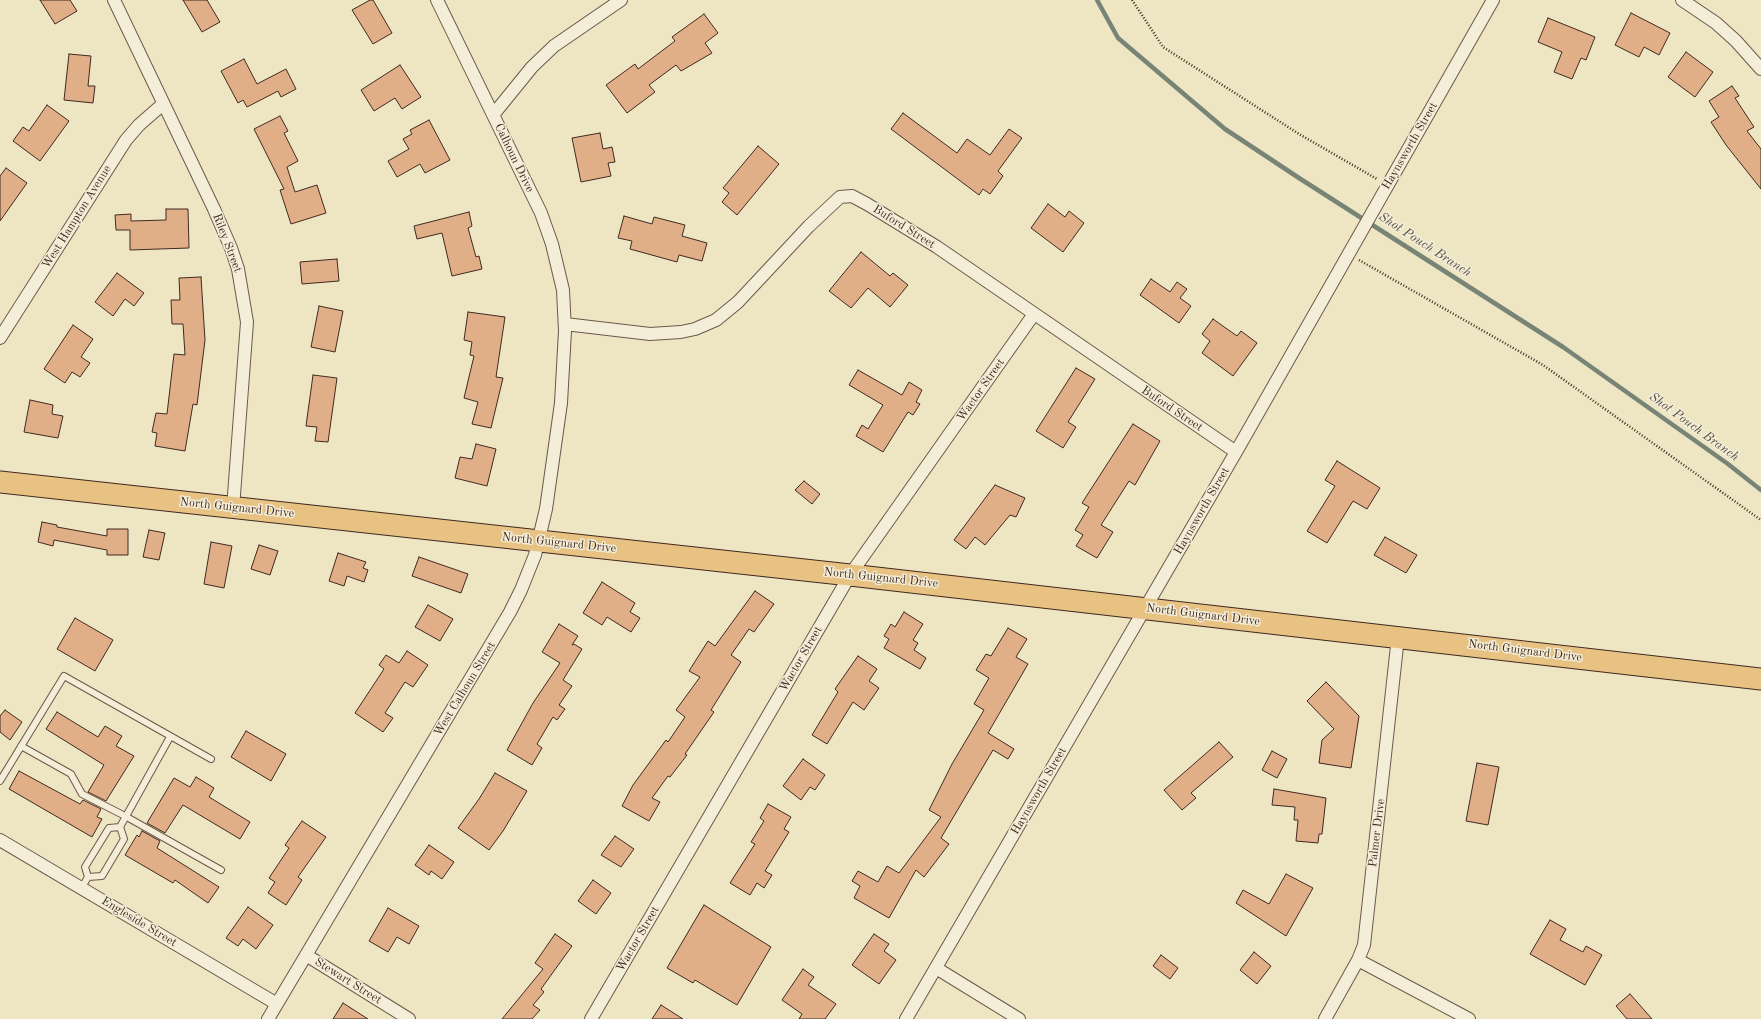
<!DOCTYPE html>
<html>
<head>
<meta charset="utf-8">
<style>
	body { margin:0 }
	canvas { display:block; background:#eee5c3 }
</style>
</head>
<body>
<canvas width="1761" height="1019"></canvas>
<script>
const g = document.querySelector('canvas').getContext('2d');
g.lineJoin = 'round';
const toPath = rows => new Path2D(rows.map(r => 'M' + r).join(''));
function strokePath(path, color, width, dash) { g.strokeStyle = color; g.lineWidth = width; g.lineCap = dash ? 'butt' : 'round'; g.setLineDash(dash || []); g.stroke(path); }
function fillPath(path, color) { g.fillStyle = color; g.fill(path, 'evenodd'); }
function label(font, color, halo, rows, align = 'center') {
  g.font = font + ' "Old Standard TT",serif'; g.lineWidth = 3; g.setLineDash([]); g.textBaseline = 'middle'; g.strokeStyle = halo; g.fillStyle = color; for (const [text, x, y, turn = 0] of rows) {
    g.save(); g.translate(x, y); g.rotate((+turn || 0) * Math.PI / 180); g.textAlign = isNaN(turn) ? turn : align; if (halo) g.strokeText(text, 0, 0); g.fillText(text, 0, 0); g.restore();
  }
}
const stream = toPath([
	[1097,0,1118,38,1225,129,1299,178,1563,347,1728,464,1761,490]
]);
const building = toPath([
	[40,0,70,0,77,11,55,24,40,0],
	[183,0,207,0,220,22,202,32,183,0],
	[370,0,373,0,392,33,373,44,352,10,370,0],
	[1631,13,1670,33,1659,55,1644,47,1639,57,1615,45,1631,13],
	[704,14,718,33,705,43,712,53,681,71,676,65,649,85,655,92,627,113,606,85,635,64,638,69,675,41,672,37,704,14],
	[1548,18,1595,37,1586,60,1581,58,1572,79,1554,72,1562,52,1538,42,1548,18],
	[1686,52,1713,72,1695,97,1668,77,1686,52],
	[69,54,91,56,88,86,95,86,93,103,64,100,69,54],
	[244,59,257,84,286,69,296,89,281,97,278,91,247,107,243,100,238,103,221,71,244,59],
	[400,65,421,97,402,109,395,98,374,111,361,90,400,65],
	[1732,86,1739,96,1735,98,1754,127,1747,131,1761,149,1761,189,1726,145,1711,122,1719,117,1709,101,1732,86],
	[47,105,69,121,40,161,13,141,23,127,29,131,47,105],
	[903,113,957,153,967,139,990,155,1009,129,1022,138,998,171,1003,176,990,194,983,189,979,195,891,129,903,113],
	[280,116,288,131,284,133,298,161,287,167,295,192,317,185,326,213,291,224,280,190,284,189,254,129,280,116],
	[429,120,450,160,425,173,420,164,397,177,388,161,409,149,403,139,412,134,410,130,429,120],
	[600,133,603,149,612,147,615,162,608,163,611,176,581,182,572,138,600,133],
	[758,146,779,164,737,215,722,202,729,193,723,188,758,146],
	[6,168,27,183,0,221,0,176,6,168],
	[1048,204,1065,217,1069,211,1084,223,1063,252,1031,228,1048,204],
	[166,209,188,209,189,248,130,250,130,230,116,230,115,215,131,214,131,221,166,220,166,209],
	[469,212,472,226,468,228,476,257,479,256,482,269,452,276,442,233,417,239,414,226,469,212],
	[624,216,652,224,654,217,685,225,682,236,707,243,702,261,679,255,677,262,630,249,632,241,618,238,624,216],
	[861,252,890,276,893,273,908,285,890,307,868,288,851,308,829,291,861,252],
	[337,259,339,281,302,284,300,262,337,259],
	[117,273,144,293,134,306,125,299,113,316,95,302,117,273],
	[201,277,205,340,197,405,193,404,185,451,155,446,157,433,152,432,156,413,167,414,174,354,185,355,183,324,172,324,171,300,180,300,179,278,201,277],
	[1151,279,1170,292,1177,282,1187,289,1180,298,1191,306,1179,323,1140,295,1151,279],
	[319,306,343,311,335,352,311,347,319,306],
	[468,312,505,317,496,377,503,378,491,428,472,424,478,402,464,398,474,356,470,355,472,342,464,340,468,312],
	[1213,319,1237,336,1241,331,1257,343,1233,376,1202,353,1210,341,1202,334,1213,319],
	[73,325,93,339,81,357,90,363,80,377,72,372,65,383,44,369,73,325],
	[1076,368,1095,379,1068,422,1076,427,1063,448,1036,431,1076,368],
	[858,370,902,395,909,382,922,390,916,402,920,404,913,415,908,412,883,452,856,436,862,425,868,429,883,405,849,385,858,370],
	[313,375,337,378,328,442,315,441,317,427,306,426,313,375],
	[30,400,53,405,52,414,63,416,58,438,24,432,30,400],
	[1133,424,1160,441,1135,485,1129,481,1101,525,1113,532,1097,558,1076,546,1083,535,1075,530,1089,507,1082,503,1133,424],
	[476,444,496,449,487,486,455,478,460,457,472,459,476,444],
	[1337,461,1380,488,1367,509,1353,501,1327,543,1307,531,1335,486,1325,480,1337,461],
	[804,481,820,494,812,504,795,490,804,481],
	[995,485,1025,498,1016,517,1010,515,985,545,975,537,966,549,954,540,995,485],
	[42,522,57,525,57,527,107,536,107,529,128,529,128,555,107,555,107,550,54,540,53,546,38,542,42,522],
	[149,530,165,533,159,560,143,557,149,530],
	[1385,537,1417,555,1406,573,1374,555,1385,537],
	[211,542,232,546,224,588,204,584,211,542],
	[259,545,278,551,270,575,251,569,259,545],
	[338,553,366,562,363,568,368,570,364,582,347,576,344,586,329,581,338,553],
	[419,557,468,574,461,593,412,576,419,557],
	[602,582,635,603,630,612,640,618,631,632,607,617,602,625,583,613,602,582],
	[755,591,774,604,754,632,749,629,731,655,741,662,711,710,714,712,685,754,687,755,670,777,668,776,652,798,660,802,649,821,622,806,633,785,666,740,668,742,685,717,676,710,700,677,689,671,708,641,715,646,755,591],
	[428,605,453,619,440,641,415,627,428,605],
	[904,612,923,624,913,640,918,643,914,650,926,658,920,669,884,648,889,639,884,636,891,624,895,627,904,612],
	[75,618,113,640,95,671,57,649,75,618],
	[559,624,578,636,572,645,574,644,582,649,563,680,572,686,559,705,565,709,557,720,553,717,537,744,542,748,532,765,507,750,533,703,560,663,542,652,559,624],
	[1008,628,1027,639,1016,657,1028,664,988,733,1014,749,1008,759,993,750,941,838,949,844,924,877,916,870,889,918,854,898,860,886,852,881,858,871,878,882,887,866,899,873,941,817,929,810,952,764,984,710,974,704,989,678,976,670,986,654,991,656,1008,628],
	[407,651,428,665,413,687,405,682,385,713,393,718,383,732,355,713,384,669,379,665,386,655,399,663,407,651],
	[858,656,877,669,869,681,879,688,864,710,853,702,827,744,812,735,838,692,835,689,858,656],
	[1326,682,1359,716,1351,768,1319,763,1322,740,1334,729,1307,701,1326,682],
	[5,710,22,722,10,740,0,732,0,716,5,710],
	[57,712,98,737,105,726,122,736,116,746,134,756,106,801,88,792,104,765,46,729,57,712],
	[246,731,286,754,271,781,231,757,246,731],
	[1219,742,1233,757,1191,793,1196,798,1182,810,1164,790,1219,742],
	[1272,751,1287,759,1277,778,1262,770,1272,751],
	[803,759,825,775,815,790,810,787,801,800,783,786,803,759],
	[1477,763,1499,767,1488,825,1466,821,1477,763],
	[19,771,80,804,83,800,101,809,97,817,102,819,92,837,9,789,19,771],
	[495,773,527,791,503,831,489,850,458,828,479,799,495,773],
	[196,777,214,788,209,797,250,822,240,839,183,805,165,833,147,823,174,778,190,787,196,777],
	[1274,789,1326,798,1322,834,1319,834,1318,843,1296,841,1298,820,1294,820,1295,807,1272,805,1274,789],
	[768,804,791,817,784,829,789,832,765,871,772,875,764,888,757,883,750,895,730,883,755,844,751,842,764,821,760,818,768,804],
	[302,821,326,837,298,877,302,880,286,905,268,893,275,882,269,878,289,848,285,845,302,821],
	[142,831,160,841,157,848,219,887,208,903,175,880,173,883,125,855,137,835,139,837,142,831],
	[615,836,634,849,621,867,601,855,615,836],
	[429,845,454,862,442,879,431,871,429,875,415,865,429,845],
	[1286,874,1313,888,1286,936,1236,903,1243,890,1269,904,1286,874],
	[593,880,611,893,596,914,578,901,593,880],
	[704,905,771,947,737,1005,695,980,693,983,667,968,704,905],
	[248,907,273,925,256,949,243,939,238,946,226,938,248,907],
	[388,908,419,926,409,944,397,937,388,952,369,941,388,908],
	[1550,920,1566,929,1560,940,1583,952,1586,946,1602,955,1585,985,1530,954,1550,920],
	[555,934,572,946,541,989,544,992,533,1005,540,1010,532,1019,502,1019,543,969,535,963,555,934],
	[874,934,889,944,884,951,896,960,879,984,852,965,874,934],
	[1254,952,1271,966,1257,984,1240,970,1254,952],
	[1161,955,1178,968,1170,979,1153,966,1161,955],
	[803,969,814,977,808,985,836,1004,825,1019,799,1019,802,1014,782,1000,803,969],
	[1630,994,1652,1019,1627,1019,1616,1006,1630,994],
	[343,1003,368,1019,333,1019,343,1003],
	[661,1005,683,1019,652,1019,661,1005]
]);
const path = toPath([
	[1132,0,1163,47,1299,134,1377,179],
	[1359,260,1543,365,1761,520]
]);
const service = toPath([
	[21,746,71,774,82,794,125,816,221,870],
	[0,781,64,676,211,759],
	[88,877,102,876,124,839,120,827,170,737],
	[82,887,88,877,85,867,109,828,120,827]
]);
const minor = toPath([
	[114,0,214,209,231,248,238,269,247,322,233,508],
	[1682,0,1716,23,1736,41,1761,69],
	[493,115,532,67,554,46,621,0],
	[565,324,650,334,681,332,695,329,716,320,738,302,809,226,840,197,852,196,867,204,937,247,1236,452],
	[0,338,126,140,139,125,163,104],
	[0,840,277,1004],
	[306,955,409,1019],
	[1358,960,1469,1019],
	[936,968,1019,1019],
	[268,1019,510,612,521,590,535,555,546,509,561,403,565,331,563,290,552,244,541,213,437,0],
	[591,1019,850,575,1034,314],
	[906,1019,1236,452,1493,0],
	[1325,1019,1358,960,1364,945,1398,637]
]);
const trunk = toPath([
	[0,482,850,575,1761,679]
]);
const streetNames = [
	["Haynsworth Street",1410,146,-60],
	["Calhoun Drive",514,158,64],
	["West Hampton Avenue",77,217,-58],
	["Buford Street",904,227,32],
	["Riley Street",227,243,69],
	["Wactor Street",981,390,-55],
	["Buford Street",1172,409,34],
	["North Guignard Drive",237,508,6],
	["Haynsworth Street",1202,511,-60],
	["North Guignard Drive",559,543,6],
	["North Guignard Drive",881,578,6],
	["North Guignard Drive",1203,615,7],
	["North Guignard Drive",1525,651,7],
	["Wactor Street",801,659,-60],
	["West Calhoun Street",465,689,-59],
	["Haynsworth Street",1039,791,-60],
	["Palmer Drive",1377,833,-83],
	["Engleside Street",139,922,31],
	["Wactor Street",638,939,-60],
	["Stewart Street",348,981,32]
];
const waterNames = [
	["Shot Pouch Branch",1425,245,33],
	["Shot Pouch Branch",1694,427,36]
];
strokePath(stream, '#778476', 4.5);
fillPath(building, '#e1af87');
strokePath(building, '#402921', 1);
strokePath(service, '#6c584a', 8);
strokePath(minor, '#6c584a', 14);
strokePath(trunk, '#402921', 23);
strokePath(path, '#402921', 2.5, [1, 2]);
strokePath(service, '#f4eed8', 6);
strokePath(minor, '#f4eed8', 12);
strokePath(trunk, '#e7c282', 21);
label('12px', '#402921', '#f4eed8', streetNames);
label('italic 13px', '#574f44', '#f4eed8', waterNames);
</script>
</body>
</html>
